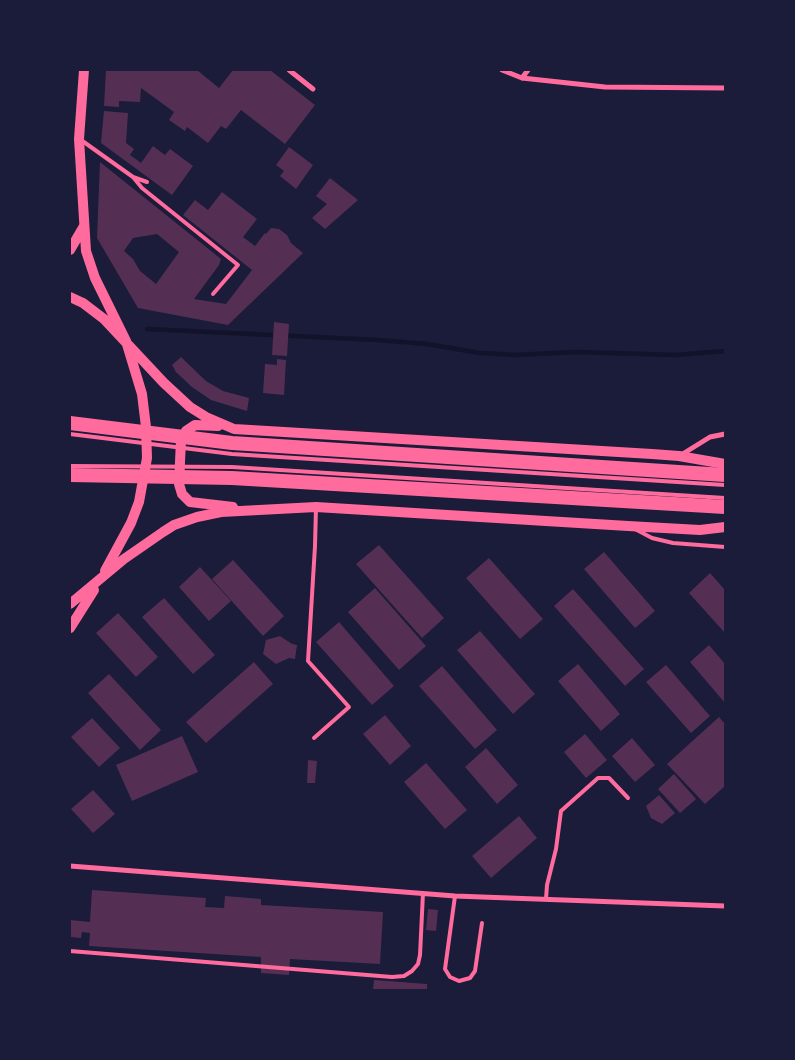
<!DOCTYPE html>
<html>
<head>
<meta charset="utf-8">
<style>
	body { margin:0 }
	#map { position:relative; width:795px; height:1060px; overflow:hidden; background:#1b1b3a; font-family:Quicksand,sans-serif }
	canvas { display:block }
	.frame { position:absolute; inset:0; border:71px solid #1b1b3a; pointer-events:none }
</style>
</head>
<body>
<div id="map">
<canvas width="795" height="1060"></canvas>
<div class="frame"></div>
</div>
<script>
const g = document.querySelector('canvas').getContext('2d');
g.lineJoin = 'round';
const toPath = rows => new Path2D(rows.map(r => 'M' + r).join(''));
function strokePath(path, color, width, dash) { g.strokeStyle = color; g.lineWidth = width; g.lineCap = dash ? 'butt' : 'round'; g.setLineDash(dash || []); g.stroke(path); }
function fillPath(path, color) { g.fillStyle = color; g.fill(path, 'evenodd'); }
const stream = toPath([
	[147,329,378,340,427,344,480,353,516,355,575,352,677,355,725,351]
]);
const building = toPath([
	[106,70,197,70,219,88,233,70,270,70,315,105,285,144,241,110,226,129,221,126,208,143,187,127,185,131,169,120,174,112,141,88,140,102,119,101,119,107,104,106],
	[104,111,128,113,126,143,134,149,130,155,141,163,153,146,165,155,170,149,193,166,172,195,101,143],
	[289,147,313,165,296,189,280,176,284,171,276,165],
	[100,162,221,259,219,265,194,299,226,304,252,270,183,215,195,200,208,210,222,192,257,219,243,237,255,246,265,233,266,234,271,228,279,229,287,235,291,243,303,253,228,325,138,308,97,238],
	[157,234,179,252,156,284,140,271,133,259,124,251,133,238],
	[330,178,358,200,325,229,312,218,327,204,316,196],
	[274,322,289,324,287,356,272,355],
	[181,357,206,381,223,391,249,398,247,411,211,400,192,387,176,372,172,365],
	[277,359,286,360,284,395,263,393,265,364,277,365],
	[379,545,444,618,422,638,356,564],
	[604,552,655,611,635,628,584,569],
	[489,558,543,619,520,639,466,578],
	[233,560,284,616,263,636,212,579],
	[200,567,231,601,209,621,179,587],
	[710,573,725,590,725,633,689,593],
	[375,588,426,646,399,670,348,612],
	[573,589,644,669,625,686,554,606],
	[164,598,215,655,193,674,142,617],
	[118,613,158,657,136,677,96,633],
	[339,622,394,686,372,705,316,642],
	[480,631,535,694,513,714,457,650],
	[280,636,292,644,297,645,295,659,289,658,276,664,263,654,266,640],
	[709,645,725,664,725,703,690,662],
	[254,662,273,684,206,743,186,722],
	[578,664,620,714,601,731,558,681],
	[666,665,710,716,691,733,646,682],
	[442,666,497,730,475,749,419,686],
	[109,674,161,730,140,750,88,693],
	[385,715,411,746,390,765,363,734],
	[719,717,725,724,725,786,705,804,667,764],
	[92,718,120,748,99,767,71,737],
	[585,734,607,760,586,778,564,752],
	[182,736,198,772,132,801,116,765],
	[632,738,655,765,635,782,612,756],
	[486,748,518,785,497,804,465,767],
	[308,760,317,761,315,783,307,783],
	[426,763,467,810,445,829,404,782],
	[674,774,696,799,680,813,658,789],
	[93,790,115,814,93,833,71,809],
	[659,795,675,813,662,824,651,818,646,806],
	[519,816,537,838,491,878,472,856],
	[92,890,206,898,205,907,224,908,225,896,261,899,261,905,383,912,380,964,290,959,289,975,261,973,261,957,89,946,90,933,82,932,81,938,70,937,70,920,90,922],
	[428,909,438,910,436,931,426,930],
	[374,980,427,984,427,990,373,990]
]);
const service = toPath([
	[81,140,133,177,147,182],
	[133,177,142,188,238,265,213,294],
	[70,434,232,454,725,485],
	[70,466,232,467,725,498],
	[635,529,652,538,673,543,725,547],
	[314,738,349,707,308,661,315,546,316,507],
	[455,896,445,969,450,977,459,981,470,978,475,971,482,923],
	[546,899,547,885,556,849,561,811,598,778,609,778,628,798],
	[70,951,392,977,404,976,412,971,418,964,420,955,423,893]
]);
const minor = toPath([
	[289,70,313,89],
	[502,70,522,78,605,87,725,88],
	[522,78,528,70],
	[681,455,710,437,725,434],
	[70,866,455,896,725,906]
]);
const secondary = toPath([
	[84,70,79,139,86,251,95,278,126,341,142,394,146,427,147,458,139,502,131,523,105,571],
	[70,250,84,226],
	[70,297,83,303,104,319,164,383,190,407,206,417,234,429,652,454,679,456,725,464],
	[218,426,195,425,186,431,181,440,179,484,182,494,190,502,233,507],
	[70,604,124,559,163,532,174,525,197,517,221,512,316,507,628,526,700,530,725,527],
	[70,628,94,590]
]);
const trunk = toPath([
	[70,423,232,443,725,475],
	[70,475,232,478,725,507]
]);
strokePath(stream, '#12122b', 4.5);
fillPath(building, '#542f53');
strokePath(service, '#ff6b9d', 4);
strokePath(minor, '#ff6b9d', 5);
strokePath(secondary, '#ff6b9d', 10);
strokePath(trunk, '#ff6b9d', 14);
</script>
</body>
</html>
